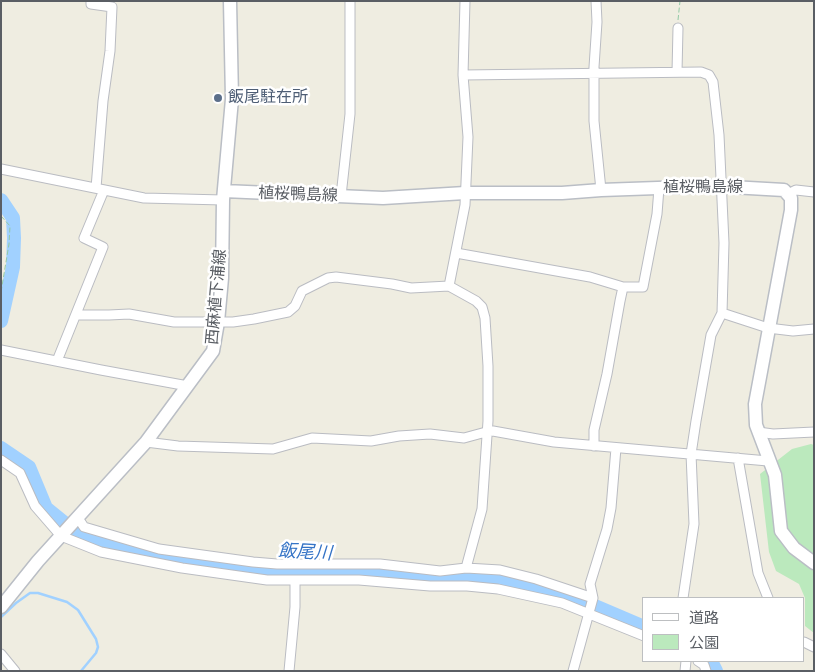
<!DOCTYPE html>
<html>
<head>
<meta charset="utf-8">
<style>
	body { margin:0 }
	#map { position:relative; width:815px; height:672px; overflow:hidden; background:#efede1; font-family:"DejaVu Sans","Noto Sans JP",sans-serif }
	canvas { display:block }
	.frame { position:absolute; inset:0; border:2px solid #5a5e64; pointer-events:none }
	.legend { position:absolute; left:642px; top:597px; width:162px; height:65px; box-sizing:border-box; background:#fff; border:1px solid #bdbfc1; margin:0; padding:6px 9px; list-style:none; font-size:15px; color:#5a5e64 }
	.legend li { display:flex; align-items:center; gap:10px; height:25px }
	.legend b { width:25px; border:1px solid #bdbfc1 }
</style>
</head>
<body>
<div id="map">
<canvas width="815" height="672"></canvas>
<div class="frame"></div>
<ul class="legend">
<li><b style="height:6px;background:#fff"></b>道路</li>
<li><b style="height:14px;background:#bbe9bd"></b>公園</li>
</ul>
</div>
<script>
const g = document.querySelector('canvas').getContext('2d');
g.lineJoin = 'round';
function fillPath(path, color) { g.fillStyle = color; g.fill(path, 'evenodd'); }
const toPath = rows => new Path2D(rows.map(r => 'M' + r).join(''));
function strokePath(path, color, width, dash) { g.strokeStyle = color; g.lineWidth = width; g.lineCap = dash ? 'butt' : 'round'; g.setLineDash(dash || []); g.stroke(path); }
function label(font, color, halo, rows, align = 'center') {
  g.font = font + ' "DejaVu Sans","Noto Sans JP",sans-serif'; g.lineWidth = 5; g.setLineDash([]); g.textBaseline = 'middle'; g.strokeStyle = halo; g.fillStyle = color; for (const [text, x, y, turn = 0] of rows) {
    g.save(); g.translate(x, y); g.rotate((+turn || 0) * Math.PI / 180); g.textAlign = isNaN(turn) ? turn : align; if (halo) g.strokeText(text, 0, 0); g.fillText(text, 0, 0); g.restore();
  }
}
const green = toPath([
	[811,444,814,445,814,633,805,626,805,598,799,584,776,571,769,552,760,474,792,449]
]);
const stream = toPath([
	[1,617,16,603,30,593,38,593,67,602,78,610,96,639,98,647,96,653,81,671]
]);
const river = toPath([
	[1,200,13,218,14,238,13,267,1,321],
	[1,448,29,467,46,508,78,534,103,543,166,555,272,571,384,573,446,578,485,576,520,583,583,601,644,627],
	[711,661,716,671]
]);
const path = toPath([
	[678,20,680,1],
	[1,216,10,226,9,244,1,292]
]);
const minor = toPath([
	[91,1,91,4,112,7,110,51,103,101,96,188],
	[596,1,597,22,594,67,594,121,601,190],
	[677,72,678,28],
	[463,75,701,72,709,75,713,82,719,135,724,243,722,313,711,335,696,421,691,454,694,524,683,598],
	[1,169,144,198,223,200],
	[788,194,796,190,814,192],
	[341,196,350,114,350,1],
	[456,253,590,277,623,287],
	[449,286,465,205,468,137,463,75,465,1],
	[722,313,768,328,793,331,814,329],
	[76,315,109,315,129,314,174,322,233,322,254,319,288,312,295,306,302,291,328,278,336,277,392,284,411,288,449,286,476,301,482,307,485,318,488,366,488,421,482,509,466,568],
	[1,350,101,370,188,386],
	[57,361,103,247,84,238,104,190],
	[758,432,773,434,814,432],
	[146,442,178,446,273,449,312,438,371,441,399,436,430,434,464,438,486,432,493,431,554,442,768,461],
	[594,446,594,430,607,374,620,301,623,287,643,287,657,214,659,188],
	[738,458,758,573,768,598],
	[1,460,20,473,35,506,61,536,101,552,182,568,267,580,359,580,430,586,467,586,498,589,562,603,644,636],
	[78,518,84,527,159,549,253,562,277,564,380,564,440,571,466,568,500,570,536,579,593,598],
	[804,642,814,647],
	[1,654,15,671],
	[698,661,704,665,706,671],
	[289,671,295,607,295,581],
	[573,671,593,598,590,584,607,529,611,508,616,448],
	[685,671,686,661]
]);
const secondary = toPath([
	[224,191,383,198,465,193,562,193,601,190,714,186,784,190,791,198,791,210,755,404,756,425,775,475,781,531,794,548,814,563],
	[1,607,38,561,146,442,213,351,218,322,222,278,223,200,232,99,230,1]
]);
const markers = [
	[218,98,5,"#5c6f8a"]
];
const serviceNames = [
	["飯尾駐在所",228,98]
];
const streetNames = [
	["植桜鴨島線",703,188],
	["植桜鴨島線",298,195,2],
	["西麻植下浦線",217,297,-85]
];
const waterNames = [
	["飯尾川",305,553,3]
];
fillPath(green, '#bbe9bd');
strokePath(stream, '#a1d1ff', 2.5);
strokePath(river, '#a1d1ff', 14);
strokePath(minor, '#babcc2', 11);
strokePath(secondary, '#babec5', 15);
strokePath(path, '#92c9a5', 1, [5, 2.5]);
strokePath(minor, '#fff', 9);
strokePath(secondary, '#fff', 12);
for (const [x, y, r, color] of markers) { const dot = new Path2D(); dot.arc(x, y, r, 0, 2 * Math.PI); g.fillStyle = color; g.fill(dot); strokePath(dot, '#fff', 2); }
label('16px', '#4e5e75', '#fff', serviceNames, 'left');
label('16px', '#5a5e64', '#fff', streetNames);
label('italic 18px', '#3574c6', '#fff', waterNames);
</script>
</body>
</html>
